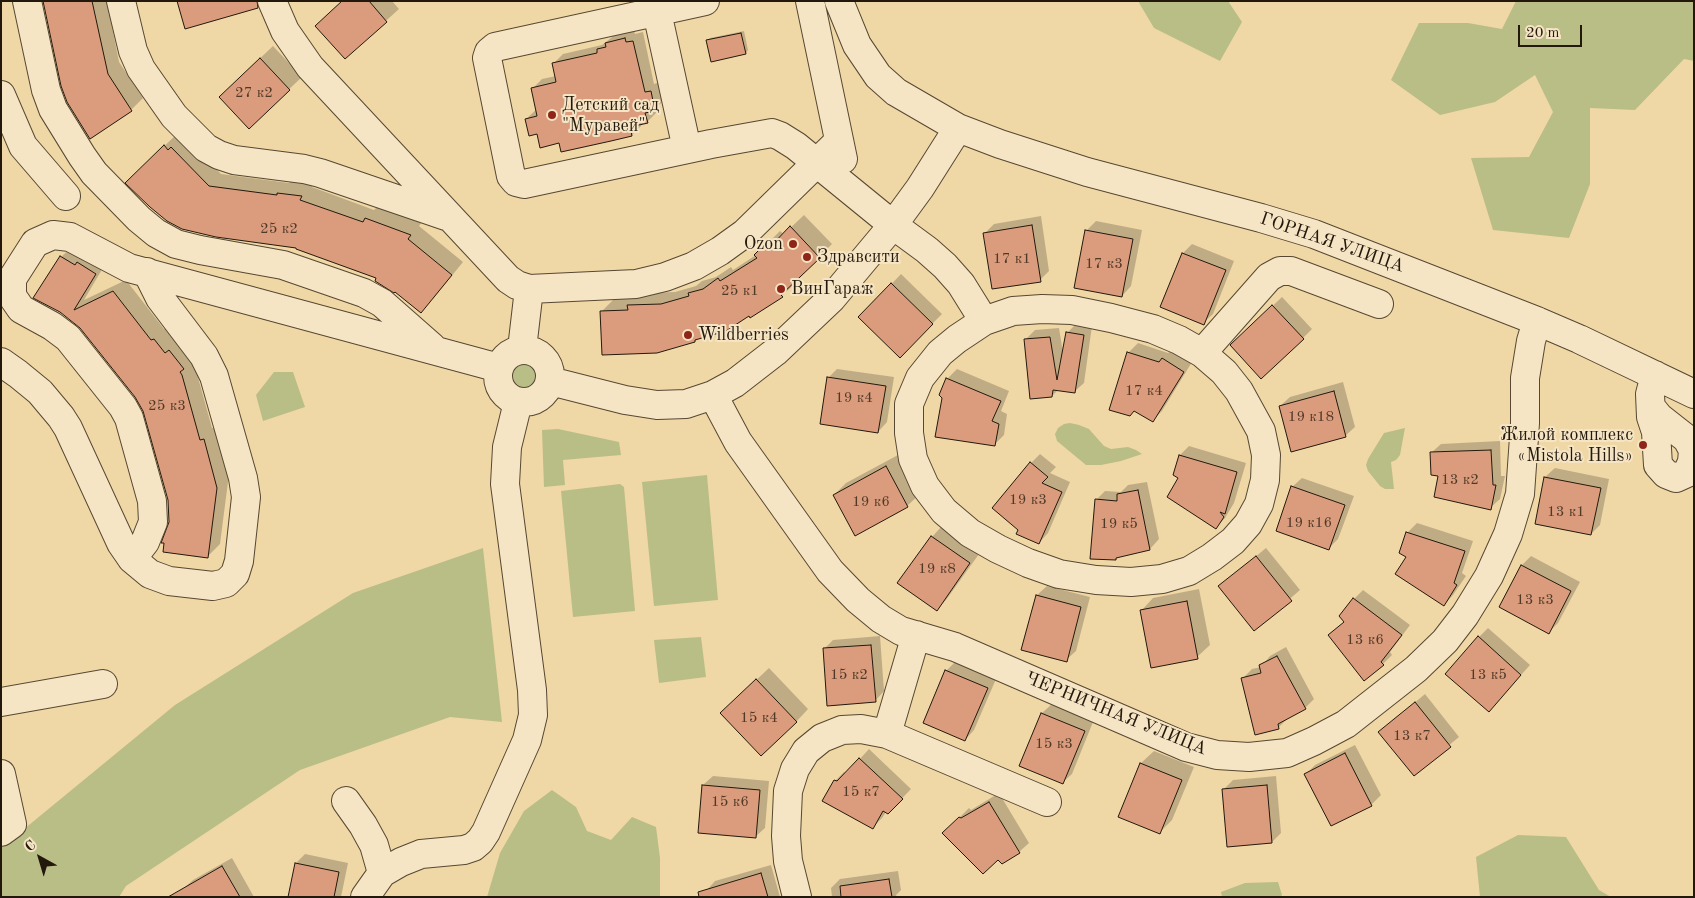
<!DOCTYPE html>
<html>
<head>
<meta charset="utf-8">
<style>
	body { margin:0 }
	#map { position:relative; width:1695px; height:898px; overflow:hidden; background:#f0d7a6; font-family:"Old Standard TT",serif }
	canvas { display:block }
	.frame { position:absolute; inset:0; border:2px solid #23180c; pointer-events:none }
	.north { position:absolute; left:15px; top:833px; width:50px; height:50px; -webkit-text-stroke:4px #f5e5c5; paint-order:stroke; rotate:321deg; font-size:14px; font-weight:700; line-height:20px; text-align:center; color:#23180c }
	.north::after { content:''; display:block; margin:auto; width:18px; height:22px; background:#23180c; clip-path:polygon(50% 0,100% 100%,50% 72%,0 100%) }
	.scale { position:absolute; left:1518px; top:25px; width:64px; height:22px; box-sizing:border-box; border:2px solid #23180c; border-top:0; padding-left:6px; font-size:15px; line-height:18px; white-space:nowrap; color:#23180c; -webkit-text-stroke:4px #f5e5c5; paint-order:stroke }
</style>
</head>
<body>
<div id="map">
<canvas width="1695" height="898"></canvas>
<div class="frame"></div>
<div class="north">С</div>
<div class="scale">20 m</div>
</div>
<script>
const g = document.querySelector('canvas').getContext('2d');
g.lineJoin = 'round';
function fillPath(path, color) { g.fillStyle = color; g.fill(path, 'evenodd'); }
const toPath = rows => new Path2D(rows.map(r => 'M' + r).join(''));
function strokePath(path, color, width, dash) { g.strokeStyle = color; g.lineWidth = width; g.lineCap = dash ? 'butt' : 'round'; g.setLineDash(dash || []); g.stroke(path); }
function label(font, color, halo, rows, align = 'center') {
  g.font = font + ' "Old Standard TT",serif'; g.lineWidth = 4; g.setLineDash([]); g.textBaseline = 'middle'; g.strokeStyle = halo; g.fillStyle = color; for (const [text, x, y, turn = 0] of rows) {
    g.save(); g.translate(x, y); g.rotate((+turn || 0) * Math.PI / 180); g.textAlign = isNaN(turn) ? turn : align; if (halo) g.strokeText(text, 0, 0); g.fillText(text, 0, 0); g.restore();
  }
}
const green = toPath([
	[1138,1,1228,1,1242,22,1220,61,1154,28],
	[1516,1,1694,1,1694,61,1684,59,1635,110,1590,108,1590,184,1569,238,1493,230,1471,158,1529,157,1553,112,1535,75,1495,102,1440,115,1391,80,1419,23,1468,23,1502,29],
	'508 376a16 16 0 1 1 32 0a16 16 0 1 1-32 0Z',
	[274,372,293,372,305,407,263,421,256,395],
	[1070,423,1079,425,1089,429,1104,446,1111,449,1128,447,1136,450,1142,454,1121,461,1101,465,1086,465,1057,441,1055,434,1058,428,1064,424],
	[1405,428,1400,455,1396,460,1391,462,1394,489,1385,489,1380,486,1368,471,1366,465,1368,459,1384,433],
	[558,429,619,442,621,455,563,460,565,485,544,487,542,430],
	[707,475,718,600,654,606,642,482],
	[620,484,624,487,635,611,573,617,561,491],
	[483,548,502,722,450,717,300,770,126,886,119,897,1,897,1,848,175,705,353,593],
	[701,637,706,677,659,683,654,640],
	[552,790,576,807,587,831,611,840,632,817,656,827,660,858,660,897,487,897,500,853,524,811],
	[1518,835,1566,837,1599,890,1611,897,1480,897,1476,857],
	[1278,882,1282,895,1280,897,1222,897,1221,892,1245,883]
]);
const shadow = toPath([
	[44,1,107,1,119,62,143,98,131,110],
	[343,1,392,1,399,9,345,58],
	[634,30,635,34,643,32,654,84,660,82,664,100,655,109,656,113,647,122,641,124,641,126,632,135,560,142,538,133,526,119,537,109,532,89,542,79,556,76,554,63,563,54,602,45,616,34],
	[744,31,748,50,746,53,707,41,710,38],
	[273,46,302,77,249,127,233,84],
	[177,134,184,135,221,174,289,183,291,181,313,184,312,187,374,210,378,206,422,222,419,226,463,262,433,299,377,277,139,170],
	[804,215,832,244,793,283,794,284,782,296,750,315,698,338,695,341,602,311,614,299,637,298,641,293,675,292,696,286,702,281,716,277,731,267,733,270,756,255,780,231,784,234],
	[1041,216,1049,271,1040,280,985,233,994,224],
	[1096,221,1142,230,1131,286,1122,296,1086,231],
	[1192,244,1234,261,1213,314,1203,323,1161,306,1183,253],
	[74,245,107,261,84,300,126,280,164,329,167,327,194,363,212,428,216,427,229,474,220,544,207,557,170,522,169,500,145,413,138,399,78,325,60,311,61,257],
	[901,274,942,314,900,356,860,317],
	[1282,297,1312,329,1303,338,1241,336],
	[1076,324,1092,326,1084,383,1074,392,1058,390,1052,396,1025,340,1035,330,1059,328,1063,353,1067,333],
	[1138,343,1168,353,1172,350,1192,362,1162,411,1153,420,1135,410,1130,415,1128,353],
	[837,369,894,377,887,422,878,432,828,378],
	[957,369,1009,391,1001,411,1007,414,1004,435,995,444,947,379],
	[1343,382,1355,427,1345,436,1280,406,1290,397],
	[1500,441,1501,476,1505,476,1500,499,1490,508,1440,476,1431,453,1441,444],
	[1189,446,1246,463,1234,503,1225,518,1216,527,1180,478,1180,455],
	[1040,454,1056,467,1050,473,1070,482,1048,533,1039,543,1031,463],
	[898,455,920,494,907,506,834,495,846,483],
	[1555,468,1609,479,1600,525,1591,534,1545,477],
	[1302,478,1354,496,1338,539,1329,548,1292,487],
	[1147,482,1159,539,1150,549,1119,556,1116,559,1096,500,1105,491,1121,492,1128,485],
	[1417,523,1473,541,1462,573,1466,576,1453,595,1444,605,1408,557,1401,552,1408,532],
	[941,527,979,554,946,600,937,609,899,583,932,537],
	[1266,548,1300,590,1255,629,1220,586],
	[1531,556,1580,582,1558,623,1549,632,1522,565],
	[1047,586,1090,597,1076,651,1066,660,1023,649,1037,595],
	[1199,589,1210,645,1197,657,1141,611,1153,598],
	[1363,590,1410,625,1390,652,1392,655,1383,664,1330,635,1345,621,1354,599],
	[1488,628,1530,665,1498,701,1479,637],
	[880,636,884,691,875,701,824,649,833,640],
	[1286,647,1314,699,1305,708,1288,718,1278,728,1243,678,1252,669,1261,667,1270,656],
	[955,662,996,679,974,730,965,740,946,671],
	[769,668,808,709,796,722,734,701],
	[1425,694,1459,737,1414,774,1380,732],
	[1052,704,1093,722,1072,774,1062,783,1020,765,1042,713],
	[1355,745,1381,795,1371,805,1306,774,1315,765],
	[869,749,911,789,888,813,886,812,882,818,872,828,835,781,844,772,847,773],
	[1154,751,1194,767,1172,820,1160,832,1120,816,1141,763],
	[713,776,769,781,765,828,755,837,703,785],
	[1276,776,1281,833,1272,842,1224,789,1233,780],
	[999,793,1029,843,1019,852,998,858,944,833,969,808,971,810],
	[305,854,348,863,341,897,289,897,296,863],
	[232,858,254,897,188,897,183,889,193,880],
	[771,865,780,897,708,897,706,891,715,881],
	[898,871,901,890,896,895,897,897,832,897,831,888,840,879]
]);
const building = toPath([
	[43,1,92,1,108,74,132,111,90,139,67,102,61,86,43,1],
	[177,1,257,1,258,8,185,29,177,1],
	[342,1,369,1,387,22,345,59,315,26,342,1],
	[741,33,746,54,711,62,706,40,741,33],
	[625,38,626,42,633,41,645,92,651,91,655,111,645,113,648,123,630,127,632,136,611,141,561,152,559,143,540,148,537,134,529,136,525,119,537,116,531,88,556,82,552,63,597,53,597,49,606,47,605,43,625,38],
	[260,58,290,90,249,129,219,97,260,58],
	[164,145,168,150,171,147,209,186,277,195,277,193,302,196,300,200,363,222,365,218,411,235,408,239,452,275,421,313,395,292,394,293,375,281,376,278,296,249,296,248,216,237,182,229,167,221,150,207,125,183,164,145],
	[1032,225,1041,282,992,289,983,233,1032,225],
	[790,226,820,258,781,295,783,297,750,318,749,316,726,331,695,340,695,342,657,353,602,355,600,311,628,310,627,305,661,304,689,296,688,293,703,289,718,278,720,281,757,258,754,255,767,242,771,246,790,226],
	[1085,230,1133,239,1122,297,1074,288,1085,230],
	[1182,253,1226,270,1204,325,1160,307,1182,253],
	[60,256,75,265,77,262,96,274,74,310,113,291,151,340,154,339,165,353,169,350,184,369,180,372,182,375,200,440,204,439,217,488,208,558,163,552,164,543,161,543,169,522,168,500,143,411,135,397,80,328,60,312,33,298,60,256],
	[891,283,933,324,900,358,858,317,891,283],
	[1272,305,1304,339,1261,379,1230,345,1272,305],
	[1066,332,1084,335,1075,393,1053,390,1052,397,1030,399,1024,339,1050,337,1057,380,1066,332],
	[1127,352,1159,362,1162,358,1184,372,1153,422,1134,411,1130,416,1109,410,1127,352],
	[827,377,886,386,878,433,820,424,827,377],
	[946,378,1001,401,992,421,999,424,995,446,935,437,942,398,939,395,946,378],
	[1334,391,1346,437,1291,452,1279,406,1334,391],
	[1491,450,1493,485,1496,485,1491,510,1434,497,1438,476,1431,475,1430,452,1491,450],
	[1179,455,1237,472,1225,514,1220,512,1224,517,1216,529,1167,497,1178,478,1173,475,1179,455],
	[1030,462,1048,477,1042,483,1062,492,1039,544,1016,534,1018,530,992,508,1030,462],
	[886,466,908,507,855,536,833,495,886,466],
	[1544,477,1601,488,1591,535,1535,524,1544,477],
	[1291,486,1345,505,1329,550,1276,531,1291,486],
	[1138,490,1150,550,1116,558,1116,560,1090,559,1095,499,1117,501,1117,494,1138,490],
	[1406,532,1465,551,1454,583,1457,585,1444,606,1395,574,1406,557,1399,553,1406,532],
	[931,536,970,563,937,611,897,583,931,536],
	[1256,556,1292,601,1254,631,1218,586,1256,556],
	[1521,565,1571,591,1549,634,1499,607,1521,565],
	[1036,595,1081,607,1067,662,1021,650,1036,595],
	[1353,598,1402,635,1381,662,1384,665,1364,681,1328,635,1344,622,1339,616,1353,598],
	[1187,601,1198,659,1151,668,1140,610,1187,601],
	[1478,636,1521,675,1489,712,1445,674,1478,636],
	[871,645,876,702,827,706,823,648,871,645],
	[1277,656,1306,709,1278,724,1279,729,1255,735,1241,678,1261,673,1259,665,1277,656],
	[945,670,988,688,965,741,923,723,945,670],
	[756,679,797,722,761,756,720,713,756,679],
	[1415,702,1451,747,1414,776,1378,732,1415,702],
	[1041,713,1085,731,1063,784,1019,766,1041,713],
	[1345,753,1372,806,1331,826,1304,774,1345,753],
	[859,758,903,799,888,814,883,811,873,829,822,801,834,780,837,781,859,758],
	[1140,763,1182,780,1160,834,1118,817,1140,763],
	[702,785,760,790,756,838,698,833,702,785],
	[1267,785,1272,843,1227,847,1222,789,1267,785],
	[989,802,1020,853,1002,864,998,860,983,874,942,833,959,817,961,818,989,802],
	[295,863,339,872,334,897,288,897,295,863],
	[222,866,240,897,168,897,222,866],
	[761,873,768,897,699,897,698,892,761,873],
	[889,879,892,897,841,897,840,886,889,879]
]);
const minor = toPath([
	[27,1,46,90,53,109,82,156,94,173,139,219,156,233,176,244,200,250,283,265,364,293,382,303,432,347],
	[121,1,133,51,141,69,174,116,206,148,219,155,234,160,304,169,320,173,446,216],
	[272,1,285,31,310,67,508,279,517,285,529,289,636,284,665,277,694,266,720,251,745,233,839,141],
	[705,1,495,47,489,52,487,58,511,176,516,182,524,184,711,144,772,133,780,136,796,146,893,225,927,250,945,266,961,284,984,321],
	[810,1,843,159],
	[839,1,857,45,878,76,896,92,958,128,1000,144,1087,172,1261,218,1314,234,1537,321,1579,339,1694,394],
	[657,12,687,149],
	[1,95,23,146,66,196],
	[1042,309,1072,310,1111,318,1153,329,1179,340,1202,353,1224,372,1239,391,1261,431,1266,455,1265,480,1259,504,1248,524,1233,541,1212,557,1189,571,1162,579,1131,582,1096,580,1059,574,1028,563,998,549,970,533,944,511,925,486,913,459,909,433,909,404,920,378,940,353,957,339,984,321,1013,311,1042,309],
	[522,349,529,289],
	'498 376a26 26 0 1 1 52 0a26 26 0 1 1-52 0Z',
	[1202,353,1269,277,1280,271,1291,271,1379,304],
	[1,362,18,374,40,392,61,417,68,428,121,543,132,559,150,574,169,581,213,586,226,583,235,574,239,561,246,497,243,478,214,376,204,356,160,298,147,272],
	[550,381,625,400,657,405,686,404,713,395,735,383,775,352,832,298,893,225,920,188,958,128],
	[713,395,738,442,830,571,858,600,881,619,901,631,955,647,1186,747,1217,755,1249,757,1287,753,1314,741,1346,724,1416,669,1445,641,1465,615,1489,576,1508,534,1520,494,1525,423,1525,378,1531,341,1537,321],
	[1651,407,1659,417,1687,439,1693,450,1692,462,1687,473,1676,478,1666,474,1658,465,1656,432,1651,417,1650,394,1655,375],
	[132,559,145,542,153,522,152,501,129,418,123,407,68,338,52,326,21,309,12,296,12,279,35,243,53,235,70,237,129,268,499,368],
	[1,702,103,684],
	[887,734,916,635],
	[1,774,12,824,1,832],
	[346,801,363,825,374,845,382,873],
	[365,897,382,873,401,862,421,854,464,850,473,847,480,841,486,832,527,740,533,715,532,690,505,484,507,447,518,402],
	[797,897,788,861,786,836,788,791,795,769,806,751,822,738,842,730,861,729,887,734,1047,802]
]);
const markers = [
	[552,115,5,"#8f2418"],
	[793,244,5,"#8f2418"],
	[807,257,5,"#8f2418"],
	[781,289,5,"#8f2418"],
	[688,335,5,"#8f2418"],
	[1643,445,5,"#8f2418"]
];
const numberNames = [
	["27 к2",254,93],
	["25 к2",279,229],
	["17 к1",1012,259],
	["17 к3",1104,264],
	["25 к1",740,291],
	["17 к4",1144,391],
	["19 к4",854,398],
	["25 к3",167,406],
	["19 к18",1311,417],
	["13 к2",1460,480],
	["19 к3",1028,500],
	["19 к6",871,502],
	["13 к1",1566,512],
	["19 к16",1309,523],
	["19 к5",1119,524],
	["19 к8",937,569],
	["13 к3",1535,600],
	["13 к6",1365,640],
	["15 к2",849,675],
	["13 к5",1488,675],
	["15 к4",759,718],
	["13 к7",1412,736],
	["15 к3",1054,744],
	["15 к7",861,792],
	["15 к6",730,802]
];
const poiNames = [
	["Детский сад",562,105],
	["\"Муравей\"",562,126],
	["Ozon",783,244,"right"],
	["Здравсити",817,257],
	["ВинГараж",791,289],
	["Wildberries",698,335],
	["Жилой комплекс",1633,435,"right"],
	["«Mistola Hills»",1633,456,"right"]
];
const streetNames = [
	["ГОРНАЯ УЛИЦА",1332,243,19],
	["ЧЕРНИЧНАЯ УЛИЦА",1116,714,22]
];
fillPath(green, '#b9be87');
fillPath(shadow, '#0003');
fillPath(building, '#da9c7c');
strokePath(building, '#23180c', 1);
strokePath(minor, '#564832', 30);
strokePath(minor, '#f5e5c5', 28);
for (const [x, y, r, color] of markers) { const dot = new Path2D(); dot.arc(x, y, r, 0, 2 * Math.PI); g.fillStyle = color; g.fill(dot); strokePath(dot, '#f5e5c5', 2); }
label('15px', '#513928', null, numberNames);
label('18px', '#23180c', '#f5e5c5', poiNames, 'left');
label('18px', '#23180c', '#f5e5c5', streetNames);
</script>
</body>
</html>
